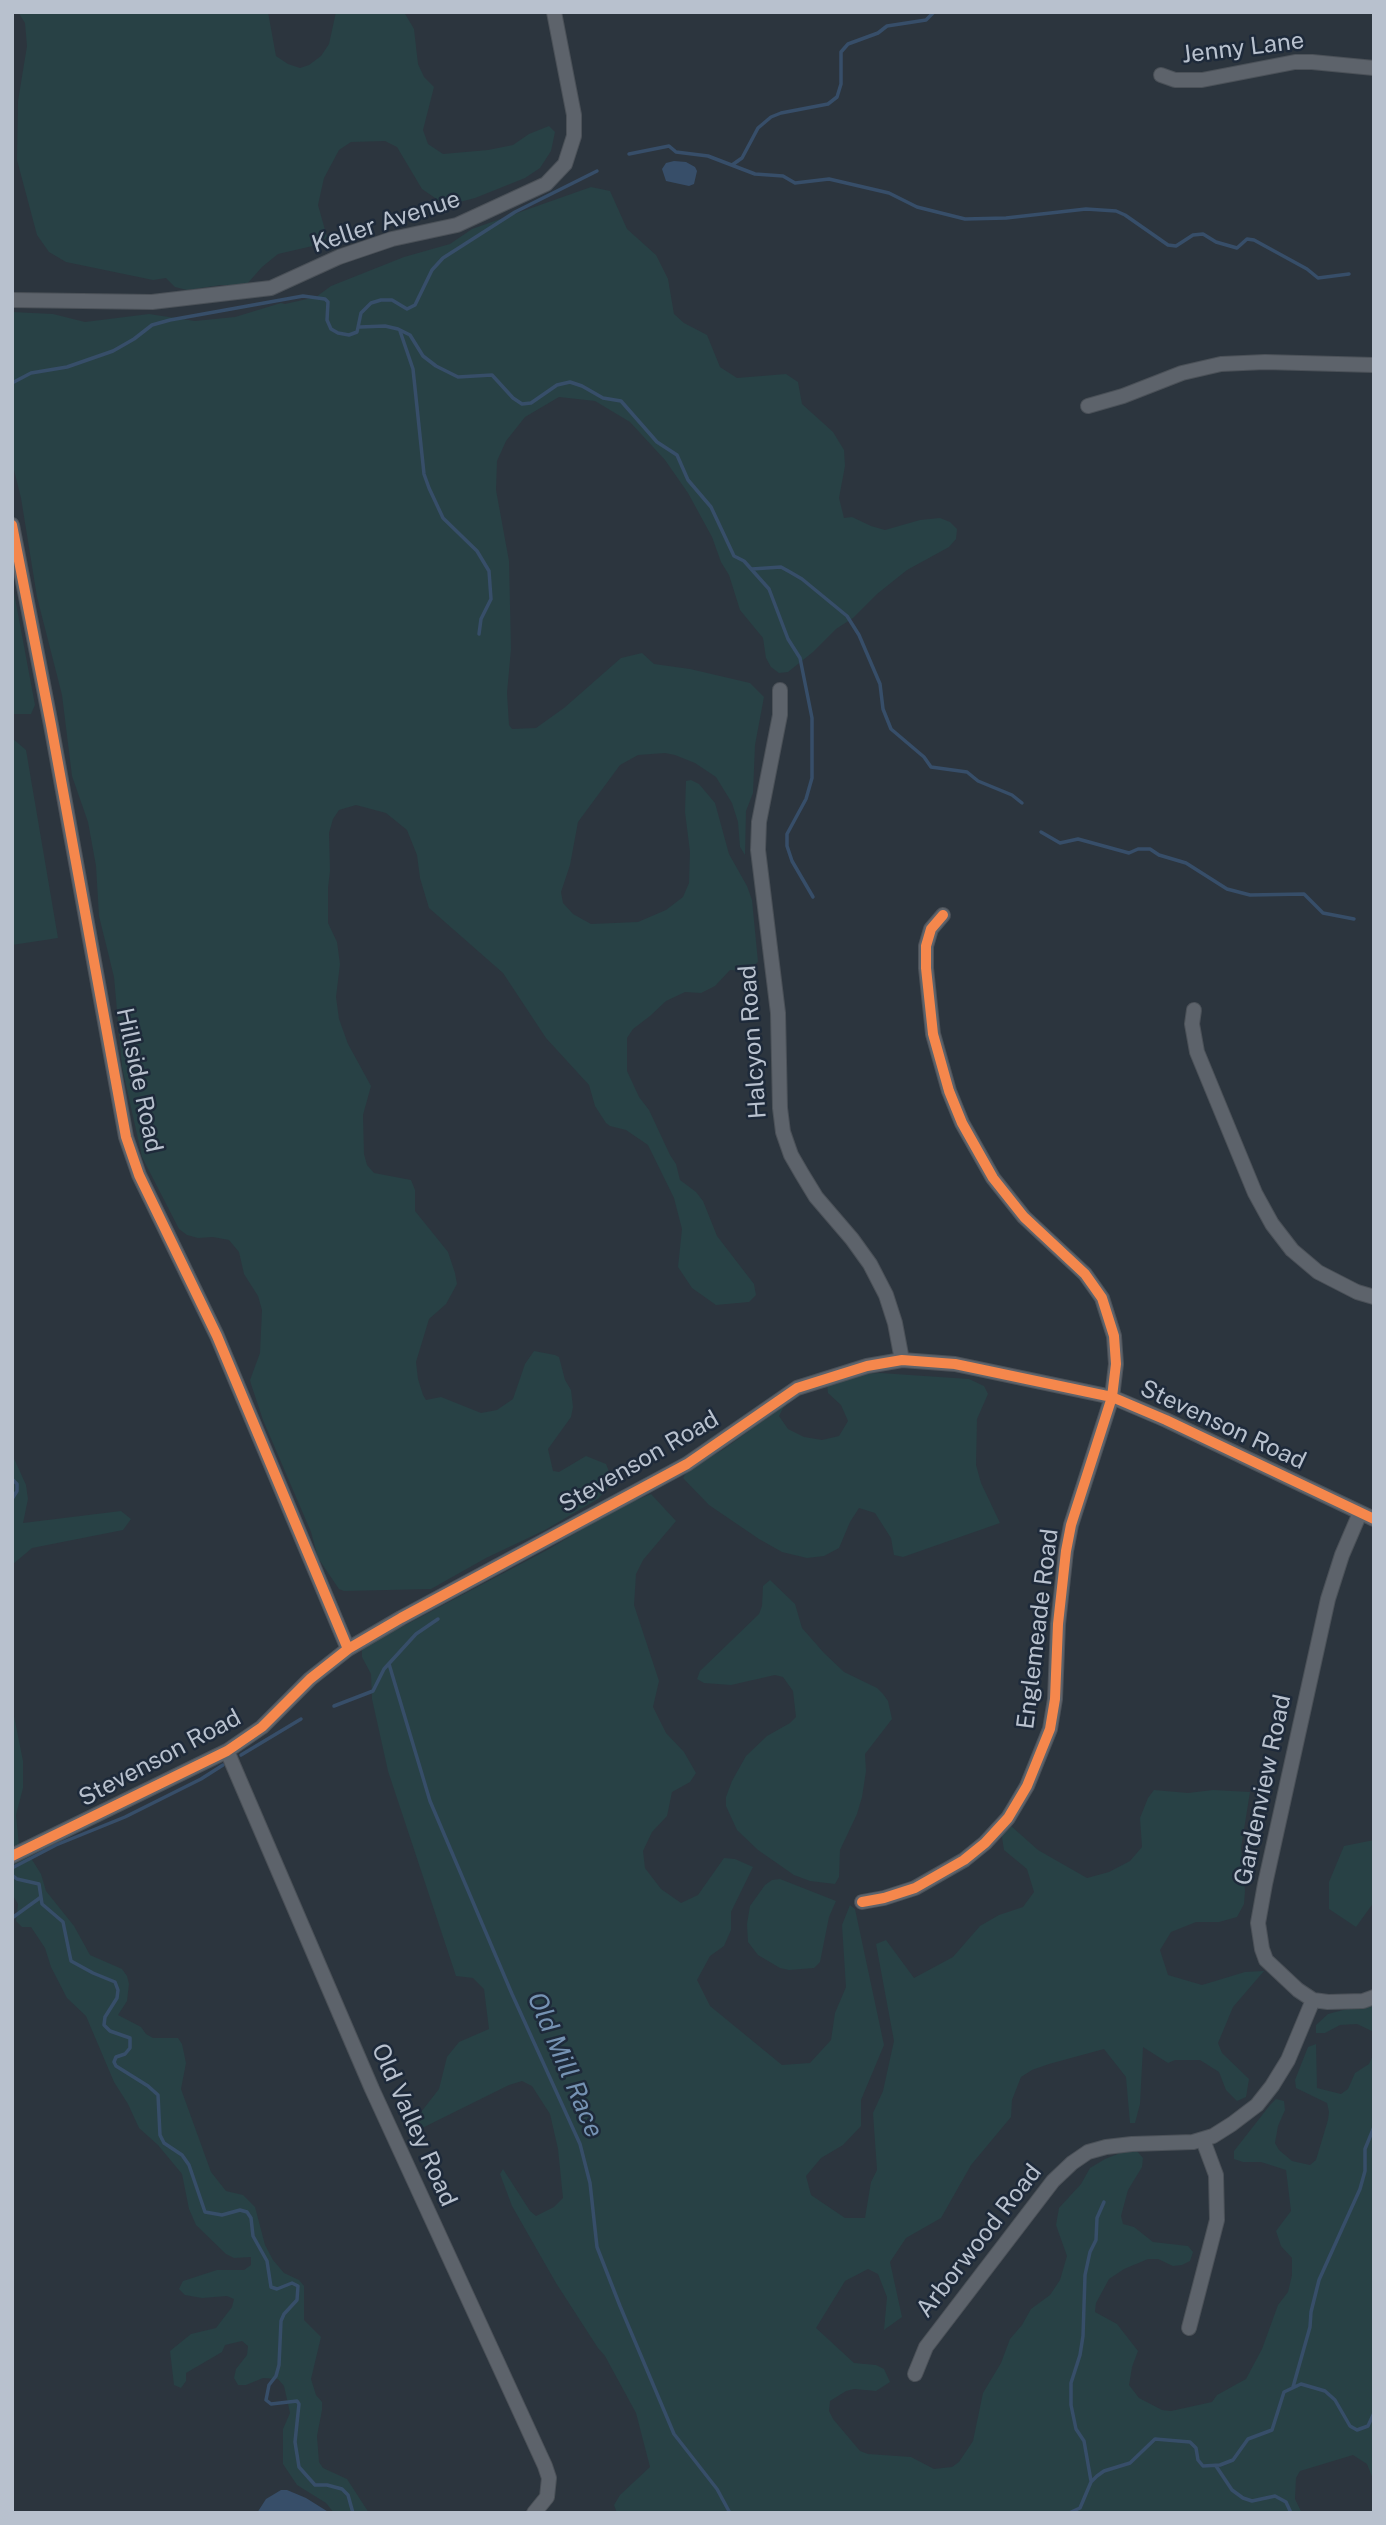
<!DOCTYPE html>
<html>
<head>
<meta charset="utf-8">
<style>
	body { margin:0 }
	#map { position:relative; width:1386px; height:2525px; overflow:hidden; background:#2c353e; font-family:"Public Sans",sans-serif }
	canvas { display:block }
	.frame { position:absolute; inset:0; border:14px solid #b8c1ce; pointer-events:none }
</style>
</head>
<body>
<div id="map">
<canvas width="1386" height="2525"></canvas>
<div class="frame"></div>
</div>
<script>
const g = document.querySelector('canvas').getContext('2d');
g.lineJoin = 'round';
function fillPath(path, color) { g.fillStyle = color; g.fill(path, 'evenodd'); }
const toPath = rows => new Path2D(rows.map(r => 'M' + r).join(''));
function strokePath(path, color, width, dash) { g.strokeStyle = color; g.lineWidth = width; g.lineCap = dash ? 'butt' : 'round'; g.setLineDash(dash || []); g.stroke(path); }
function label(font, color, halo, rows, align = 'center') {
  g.font = font + ' "Public Sans",sans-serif'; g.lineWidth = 5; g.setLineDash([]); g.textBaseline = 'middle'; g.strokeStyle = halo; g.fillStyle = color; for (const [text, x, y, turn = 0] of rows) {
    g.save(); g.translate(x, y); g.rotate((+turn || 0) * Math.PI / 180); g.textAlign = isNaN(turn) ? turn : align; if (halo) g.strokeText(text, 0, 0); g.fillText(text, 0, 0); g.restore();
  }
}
const green = toPath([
	[18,12,268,12,276,56,288,64,300,68,309,65,321,56,329,44,336,12,404,12,414,29,418,64,424,77,434,87,423,130,428,144,443,154,488,150,513,145,529,134,549,126,555,132,551,151,540,168,525,178,475,198,456,203,444,204,422,189,397,147,385,141,351,142,339,150,324,178,318,205,327,237,317,245,278,254,262,267,247,284,241,286,221,285,187,290,175,287,166,278,153,280,66,262,49,252,37,235,17,160,18,101,27,46,25,23],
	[591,187,610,191,627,229,656,255,668,279,674,314,684,323,707,335,720,367,737,378,786,374,798,382,802,404,833,432,844,450,845,466,839,498,844,518,852,517,871,526,885,530,920,520,940,518,950,522,957,529,956,539,949,547,907,570,877,594,853,618,836,629,813,652,788,672,779,673,771,667,766,658,763,638,740,610,729,575,721,562,712,537,688,493,665,460,630,422,595,401,559,397,525,417,506,441,497,461,496,490,509,561,511,649,507,693,509,725,512,729,536,728,564,708,621,658,642,653,654,664,690,669,750,683,764,697,755,745,753,793,746,811,745,855,740,847,738,822,732,803,716,777,695,763,675,755,665,753,638,755,620,765,578,822,570,865,561,892,563,903,573,914,591,924,638,922,666,910,683,897,689,883,690,852,685,812,686,781,691,780,699,784,715,803,729,854,747,886,752,900,758,962,746,971,730,970,715,986,701,993,685,992,666,1001,650,1016,633,1029,627,1038,627,1071,639,1097,649,1110,670,1155,676,1164,680,1180,696,1192,703,1201,717,1236,747,1275,754,1284,756,1295,749,1302,716,1305,692,1288,678,1267,682,1229,674,1198,648,1145,626,1130,610,1126,606,1123,595,1106,589,1085,546,1038,503,973,429,908,420,878,417,855,407,830,386,813,356,805,339,810,333,819,329,833,330,871,328,888,328,923,337,942,340,964,336,997,339,1019,348,1044,371,1086,363,1115,364,1154,367,1165,374,1173,411,1180,415,1190,415,1211,448,1252,455,1273,457,1284,446,1304,429,1319,416,1362,418,1379,423,1395,426,1400,441,1397,481,1413,497,1410,513,1399,525,1364,534,1351,555,1355,559,1357,565,1380,571,1390,573,1407,571,1417,548,1449,553,1471,559,1472,586,1456,606,1464,610,1474,610,1486,598,1499,545,1530,486,1558,431,1589,344,1591,339,1589,318,1558,311,1532,263,1420,251,1384,250,1380,260,1353,262,1310,258,1296,244,1274,239,1252,229,1240,213,1237,198,1238,187,1235,179,1229,142,1157,122,1067,114,977,99,916,96,866,88,822,72,776,62,695,37,597,21,498,12,462,12,312,53,314,85,322,149,314,195,321,235,317,281,303,285,304,316,297,331,286,404,257,450,244,472,229],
	[12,582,35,705,31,714,12,714],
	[12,738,26,750,58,938,12,945],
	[880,1373,969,1379,984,1386,988,1394,977,1419,976,1465,981,1483,1000,1523,903,1557,894,1555,891,1538,875,1513,859,1508,850,1522,839,1548,824,1556,807,1558,782,1552,759,1539,709,1505,683,1478,687,1471,724,1449,793,1399,783,1408,779,1416,788,1429,804,1437,822,1440,839,1436,848,1421,841,1405,828,1393,827,1385,863,1374],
	[12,1454,26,1485,28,1499,23,1523,121,1511,131,1519,123,1530,32,1548,12,1565],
	[651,1494,676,1521,643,1560,636,1574,634,1605,659,1681,653,1707,666,1733,684,1752,696,1773,690,1782,672,1792,667,1816,652,1832,643,1851,645,1868,661,1889,681,1903,698,1895,724,1858,735,1859,753,1867,731,1912,731,1930,724,1946,710,1956,697,1980,710,2006,782,2065,810,2063,831,2040,835,2013,846,1987,842,1925,850,1905,855,1909,884,2045,861,2100,861,2126,843,2145,821,2158,806,2176,811,2195,845,2218,865,2218,871,2182,877,2170,873,2113,883,2091,894,2041,876,1944,886,1940,914,1978,953,1957,980,1926,999,1915,1023,1907,1034,1892,1027,1869,1004,1850,1001,1831,1011,1826,1038,1850,1087,1878,1109,1872,1130,1861,1142,1847,1140,1818,1148,1798,1154,1790,1188,1793,1213,1790,1250,1792,1241,1848,1245,1890,1244,1904,1237,1917,1219,1922,1196,1922,1171,1932,1160,1950,1168,1975,1202,1985,1245,1972,1264,1971,1233,2007,1218,2043,1222,2053,1249,2079,1246,2097,1237,2101,1226,2090,1219,2072,1200,2060,1175,2060,1168,2063,1143,2047,1140,2104,1135,2123,1130,2123,1126,2077,1104,2049,1049,2064,1032,2070,1021,2077,1012,2100,1011,2117,971,2165,941,2218,906,2238,890,2262,902,2317,884,2330,887,2297,878,2274,868,2269,845,2281,816,2328,854,2363,876,2365,884,2369,890,2382,876,2391,854,2389,846,2391,830,2401,829,2411,833,2419,860,2451,868,2454,911,2457,934,2469,952,2467,959,2462,973,2441,983,2393,1001,2363,1010,2339,1022,2325,1031,2309,1050,2295,1060,2280,1067,2256,1056,2225,1059,2208,1081,2184,1090,2168,1105,2159,1128,2150,1137,2151,1143,2158,1142,2167,1128,2190,1121,2216,1123,2224,1134,2227,1153,2242,1188,2246,1193,2252,1190,2261,1182,2265,1173,2266,1158,2259,1148,2259,1124,2269,1109,2279,1096,2303,1095,2312,1117,2324,1138,2351,1132,2367,1129,2385,1139,2398,1162,2410,1171,2411,1212,2402,1217,2395,1246,2379,1262,2349,1278,2305,1288,2292,1292,2275,1292,2258,1281,2246,1276,2231,1291,2211,1286,2170,1261,2162,1243,2162,1234,2159,1234,2151,1270,2105,1276,2099,1284,2101,1285,2110,1278,2126,1275,2143,1279,2150,1292,2161,1310,2165,1316,2160,1328,2120,1329,2112,1327,2103,1296,2088,1295,2080,1308,2047,1316,2044,1317,2088,1341,2094,1348,2089,1355,2073,1369,2064,1374,2053,1374,2513,1373,2479,1367,2464,1353,2455,1300,2471,1296,2478,1295,2499,1302,2513,617,2513,614,2505,620,2495,650,2467,636,2413,605,2356,598,2348,556,2283,512,2206,500,2174,503,2169,530,2211,536,2216,554,2207,563,2198,558,2149,550,2114,532,2086,522,2081,509,2085,410,2134,411,2125,439,2089,447,2057,459,2042,489,2029,484,1989,473,1978,456,1976,388,1771,372,1699,371,1674,362,1657,362,1648,549,1549,619,1507],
	[770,1580,795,1604,802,1628,824,1653,844,1672,877,1688,883,1694,888,1701,892,1719,865,1754,866,1771,862,1797,857,1814,840,1850,839,1877,835,1884,810,1881,794,1875,758,1850,737,1830,726,1806,726,1797,732,1781,746,1756,767,1736,790,1723,796,1717,793,1691,783,1677,775,1675,731,1685,704,1683,697,1679,700,1671,759,1614,762,1606,763,1586],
	[12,1706,23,1761,23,1788,16,1815,19,1845,12,1848],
	[1374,1840,1374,1902,1356,1927,1329,1909,1329,1882,1344,1846],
	[29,1855,41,1874,46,1891,74,1926,90,1955,122,1969,127,1976,129,1984,127,2001,118,2015,141,2027,146,2034,153,2038,178,2038,182,2044,186,2063,181,2089,211,2172,226,2191,243,2195,255,2207,265,2245,273,2260,284,2273,299,2280,304,2286,304,2320,321,2337,311,2379,316,2395,322,2402,322,2410,317,2436,319,2462,323,2468,347,2479,369,2513,334,2513,326,2503,297,2485,283,2464,283,2429,290,2413,284,2386,278,2379,263,2378,246,2385,238,2385,234,2378,236,2369,247,2355,248,2346,242,2341,225,2345,222,2352,186,2373,186,2381,181,2388,174,2385,170,2351,191,2334,216,2328,232,2307,234,2299,227,2296,202,2298,185,2295,179,2289,183,2281,217,2270,244,2270,251,2265,251,2257,234,2258,226,2254,196,2225,189,2209,182,2174,158,2145,139,2128,128,2104,114,2082,86,2016,67,1998,51,1967,45,1948,31,1927,22,1927,16,1921,18,1904,12,1894,12,1864],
	[780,1879,836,1901,829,1917,820,1962,814,1968,789,1970,780,1968,758,1955,748,1942,747,1924,750,1906,765,1885,772,1880],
	[1374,2002,1374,2040,1372,2031,1357,2024,1340,2025,1325,2033,1316,2033,1316,2025,1328,2014]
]);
const water = toPath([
	[674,161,686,162,695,167,697,171,694,184,689,186,666,181,662,169,666,163],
	[281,2490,287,2490,306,2498,330,2513,257,2513,266,2499]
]);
const stream = toPath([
	[629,154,669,146,676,152,708,156,755,174,783,176,795,183,829,179,889,193,917,207,965,219,1006,218,1086,209,1116,211,1125,215,1168,245,1176,246,1193,235,1203,234,1216,242,1237,248,1247,239,1254,240,1307,269,1318,278,1349,274],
	[732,165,742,158,758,128,771,117,781,113,828,104,837,97,841,84,841,52,848,44,878,33,887,26,926,20,934,12],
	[360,327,385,326,398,329,410,335,423,356,436,366,458,377,492,375,513,398,522,404,531,403,557,385,570,382,582,386,603,398,621,401,657,442,677,455,688,480,711,507,734,556,744,561,769,589,788,639,800,658,812,718,812,778,806,799,787,834,787,846,792,861,813,897],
	[400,331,413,369,424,474,429,488,443,518,477,551,489,571,491,599,481,619,479,634],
	[12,383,31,373,67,367,113,351,134,339,152,325,170,320,303,296,325,299,328,302,327,320,331,329,338,333,349,335,357,332,361,313,371,303,381,300,392,300,407,309,415,305,432,270,443,258,515,212,597,171],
	[752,569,781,567,790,572,802,579,847,616,859,635,880,684,883,709,891,729,924,757,931,767,967,772,978,781,1012,795,1022,803],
	[1041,832,1060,843,1078,839,1129,853,1138,849,1150,849,1159,855,1186,863,1227,889,1250,895,1304,894,1323,913,1354,919],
	[12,1479,17,1484,17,1491,12,1499],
	[389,1664,430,1801,512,1994,580,2144,590,2183,597,2247,620,2306,674,2434,717,2489,730,2513],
	[334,1706,373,1691,384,1669,416,1634,438,1619],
	[12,1754,12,1773],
	[241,1755,301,1719],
	[12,1868,56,1845,125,1817,201,1779,223,1765],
	[12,1875,17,1879,39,1884,42,1904,63,1922,71,1961,93,1973,115,1982,118,1990,117,1998,105,2017,104,2025,110,2031,130,2038,130,2048,125,2054,116,2057,114,2062,116,2066,148,2086,158,2095,160,2135,164,2143,182,2155,189,2165,205,2212,222,2215,240,2210,247,2212,251,2218,253,2236,267,2261,271,2287,277,2289,292,2283,298,2286,297,2300,284,2314,281,2321,279,2365,276,2376,269,2385,266,2400,271,2404,297,2401,299,2404,295,2442,299,2467,315,2485,327,2485,342,2489,348,2495,353,2513],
	[12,1918,41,1897],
	[1293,2387,1310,2327,1311,2312,1319,2280,1360,2189,1365,2171,1365,2149,1374,2127],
	[1216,2466,1232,2490,1243,2498,1252,2501,1275,2496,1286,2502,1291,2513],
	[1091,2481,1084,2441,1076,2429,1071,2405,1071,2383,1080,2355,1083,2336,1085,2275,1090,2252,1096,2240,1097,2218,1104,2202],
	[1069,2513,1080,2508,1091,2482,1097,2476,1104,2471,1130,2463,1155,2439,1190,2442,1196,2448,1198,2460,1203,2466,1220,2465,1233,2460,1248,2439,1272,2430,1284,2392,1301,2384,1325,2391,1335,2400,1350,2426,1357,2430,1368,2426,1374,2413]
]);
const minor = toPath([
	[1161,75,1175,80,1202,80,1295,62,1312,62,1374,68],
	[12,300,152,302,271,288,339,257,392,239,457,225,546,184,565,164,574,136,574,115,554,12],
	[1088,406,1123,396,1182,373,1221,364,1265,362,1374,365],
	[12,525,51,725,126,1137,139,1175,217,1336,348,1649],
	[780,690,780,715,759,822,758,850,778,1013,780,1108,783,1132,791,1155,802,1174,816,1197,852,1239,870,1264,886,1295,895,1323,902,1360],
	[1194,1010,1192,1024,1197,1052,1255,1193,1272,1224,1292,1250,1318,1272,1357,1292,1374,1297],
	[1360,1513,1342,1555,1328,1599,1265,1884,1258,1923,1262,1949,1266,1960,1298,1990,1313,2000,1328,2002,1363,2001,1374,1997],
	[227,1751,372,2089,545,2466,549,2478,547,2497,534,2513],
	[12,1856,227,1751,262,1727,310,1679,348,1649,401,1618,687,1464,797,1388,867,1366,902,1360,955,1364,1112,1397,1166,1420,1374,1519],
	[862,1902,884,1898,915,1888,964,1860,985,1843,1008,1818,1027,1786,1050,1729,1055,1699,1058,1624,1066,1551,1071,1525,1112,1397,1116,1364,1114,1336,1102,1298,1085,1274,1024,1217,993,1178,962,1123,949,1091,933,1034,926,968,926,946,931,929,943,915],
	[1189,2328,1217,2220,1216,2175,1203,2140],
	[915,2374,926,2347,1053,2181,1072,2163,1088,2152,1106,2147,1132,2144,1193,2142,1213,2136,1232,2124,1257,2105,1272,2086,1288,2060,1313,2000]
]);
const cycleway = toPath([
	[12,525,51,725,126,1137,139,1175,217,1336,348,1649],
	[12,1856,227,1751,262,1727,310,1679,348,1649,401,1618,687,1464,797,1388,867,1366,902,1360,955,1364,1112,1397,1166,1420,1374,1519],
	[862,1902,884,1898,915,1888,964,1860,985,1843,1008,1818,1027,1786,1050,1729,1055,1699,1058,1624,1066,1551,1071,1525,1112,1397,1116,1364,1114,1336,1102,1298,1085,1274,1024,1217,993,1178,962,1123,949,1091,933,1034,926,968,926,946,931,929,943,915]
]);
const streetNames = [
	["Jenny Lane",1243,48,-7],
	["Keller Avenue",386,222,-18],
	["Halcyon Road",753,1042,-94],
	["Hillside Road",139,1080,78],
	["Stevenson Road",1223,1425,25],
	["Stevenson Road",639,1462,-30],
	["Englemeade Road",1038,1629,-83],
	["Stevenson Road",160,1758,-28],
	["Gardenview Road",1263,1790,-78],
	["Old Valley Road",414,2125,66],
	["Arborwood Road",979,2241,-52]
];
const waterNames = [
	["Old Mill Race",565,2065,67]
];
fillPath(green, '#284145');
fillPath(water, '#374e69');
strokePath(stream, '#374e69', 3.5);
strokePath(minor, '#4b5158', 16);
strokePath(minor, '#5d636b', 14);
strokePath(cycleway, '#f5874c', 10);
label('24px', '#b8c1ce', '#1e2a3a', streetNames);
label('italic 26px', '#7592b3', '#1e2a3a', waterNames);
</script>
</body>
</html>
